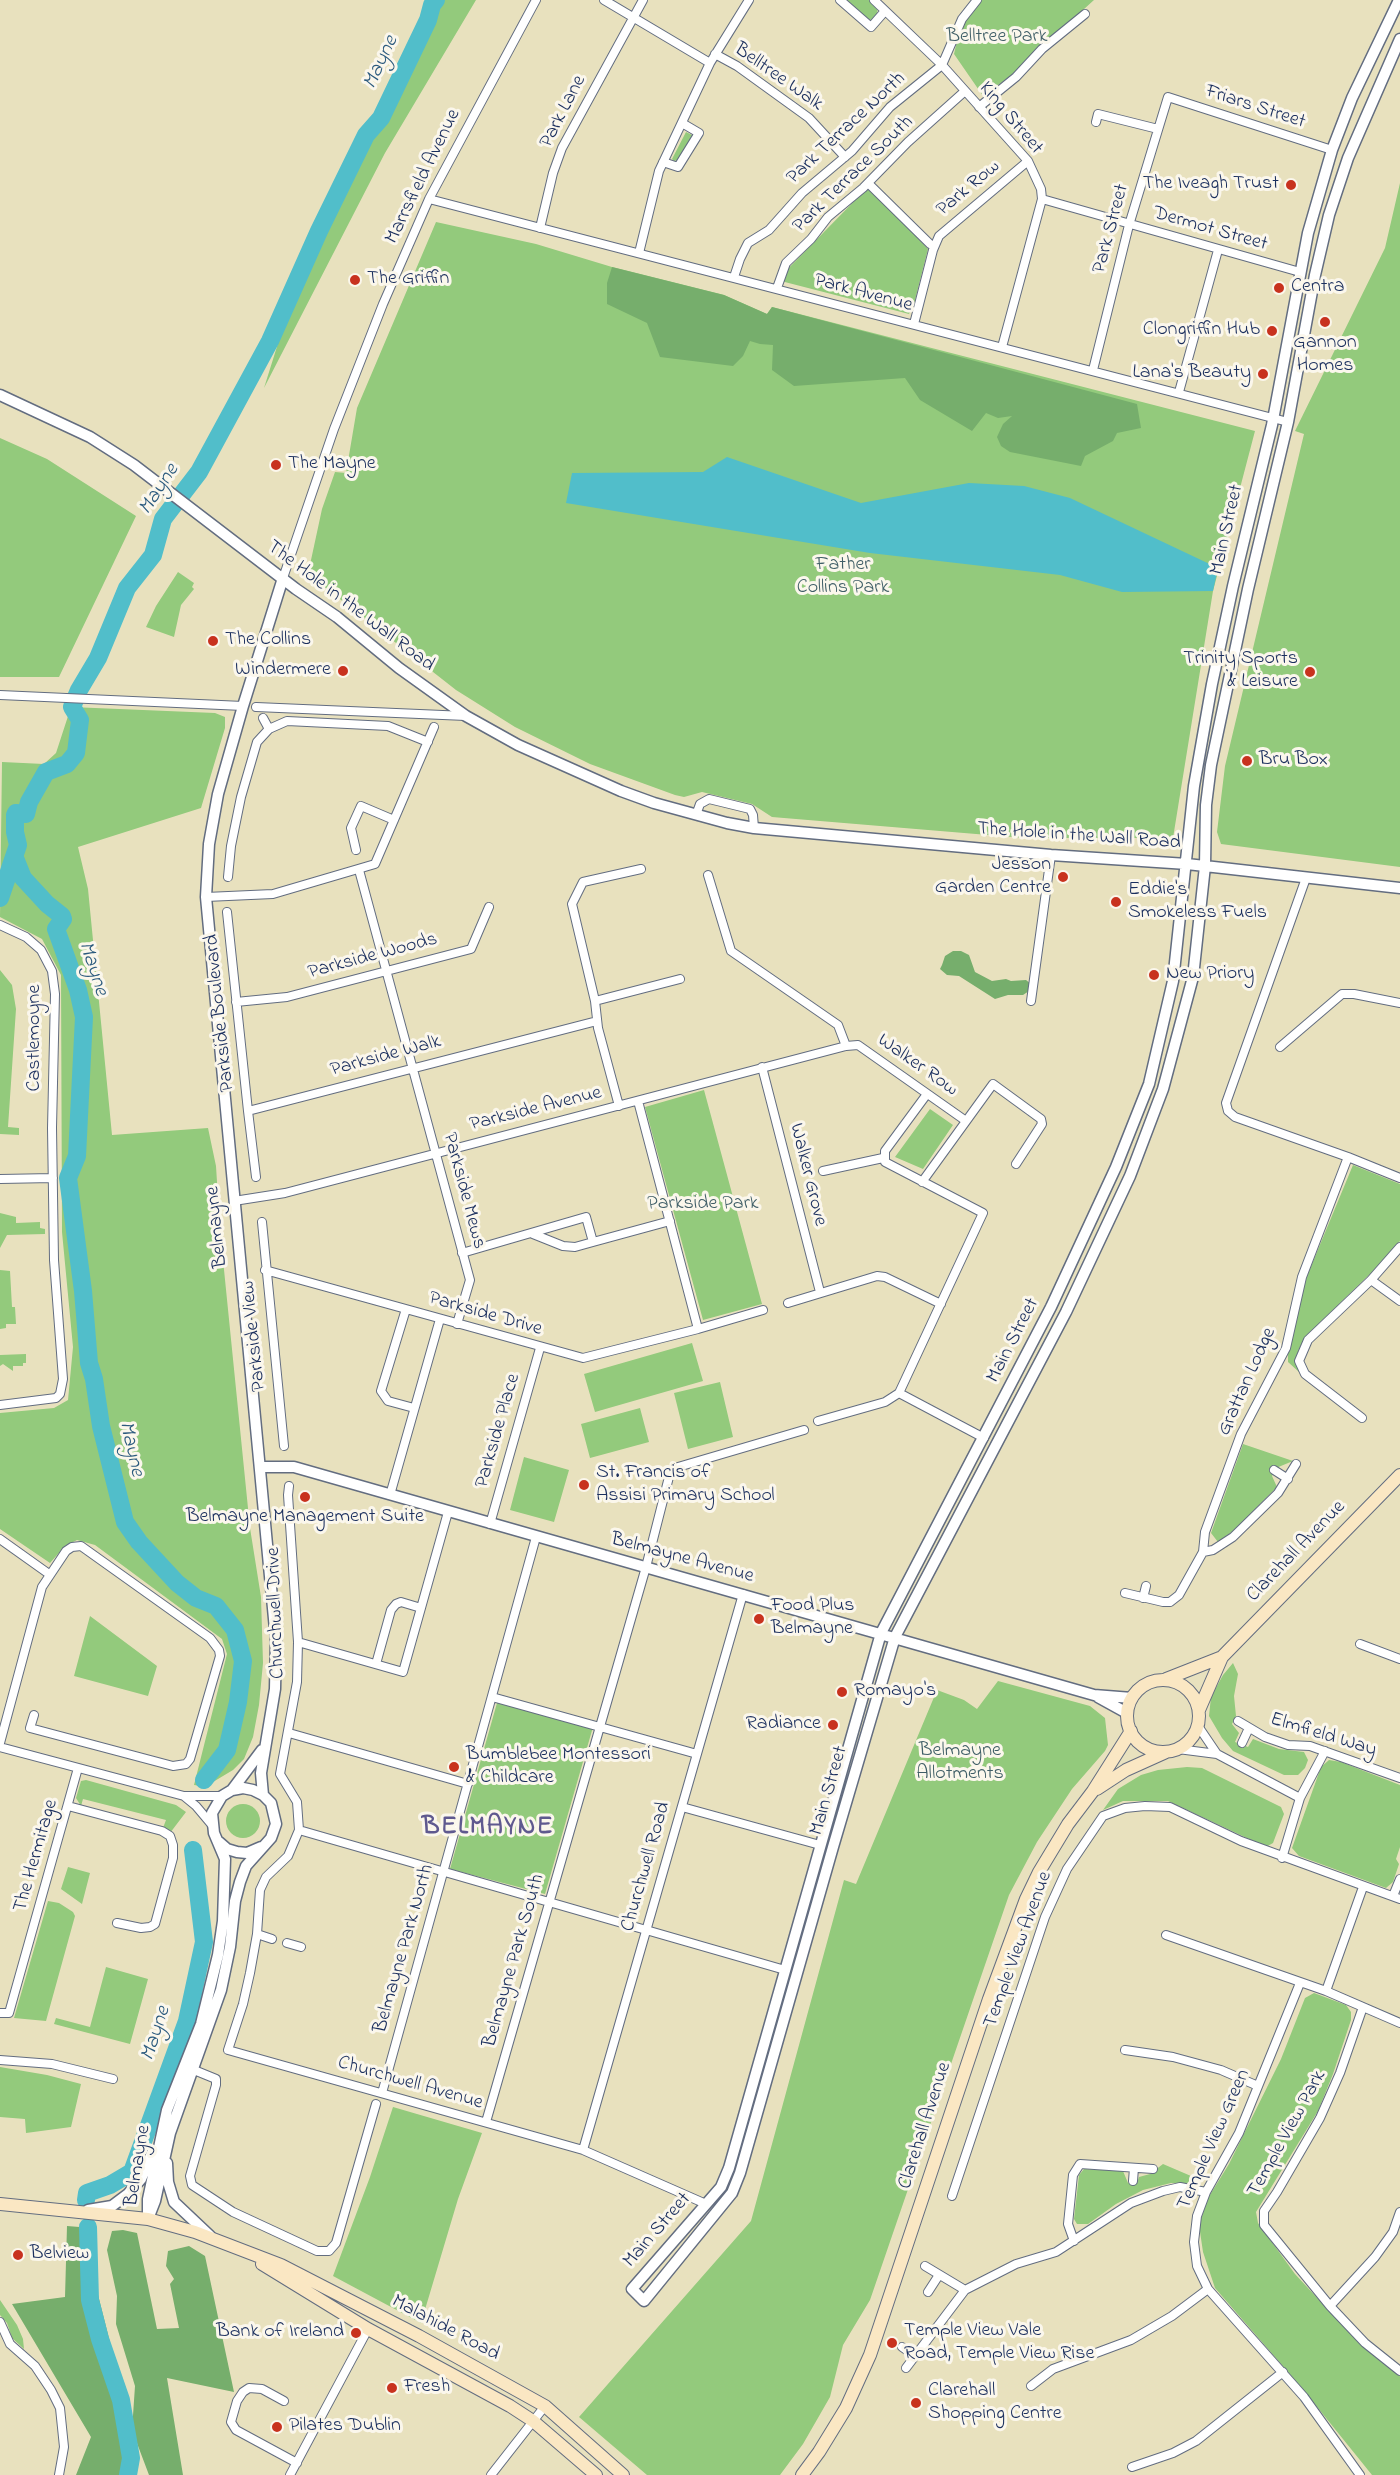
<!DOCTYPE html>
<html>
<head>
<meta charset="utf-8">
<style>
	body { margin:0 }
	canvas { display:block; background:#e8e1be }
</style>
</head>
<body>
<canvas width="1400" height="2475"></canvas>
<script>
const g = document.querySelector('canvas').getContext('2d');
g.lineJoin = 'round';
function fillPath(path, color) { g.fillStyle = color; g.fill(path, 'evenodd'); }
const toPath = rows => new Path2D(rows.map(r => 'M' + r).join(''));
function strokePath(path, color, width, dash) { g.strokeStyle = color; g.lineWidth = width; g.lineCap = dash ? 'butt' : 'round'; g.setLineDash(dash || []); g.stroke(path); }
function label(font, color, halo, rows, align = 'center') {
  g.font = font + ' "Indie Flower",sans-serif'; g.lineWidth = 6; g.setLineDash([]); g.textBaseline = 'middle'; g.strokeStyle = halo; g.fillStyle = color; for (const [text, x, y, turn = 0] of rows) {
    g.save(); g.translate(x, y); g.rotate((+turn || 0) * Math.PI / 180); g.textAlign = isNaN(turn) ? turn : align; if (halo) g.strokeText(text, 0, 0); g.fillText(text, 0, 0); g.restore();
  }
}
const green = toPath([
	[439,0,476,0,385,153,264,388,280,337,359,154],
	[847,0,871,0,878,6,877,14,871,20,868,19],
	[977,0,1094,0,1009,77,983,96,954,54,962,19],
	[686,132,692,135,692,138,678,160,674,161,672,159],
	[1400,183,1400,867,1221,844,1217,832,1225,766,1304,434,1295,431,1385,248],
	[870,185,928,249,914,304,909,314,777,280],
	[436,222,536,244,612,267,724,295,767,314,772,307,1255,431,1213,591,1173,838,1024,838,772,817,752,804,702,792,684,797,675,795,590,764,515,727,456,690,308,574,322,509,335,472,346,473,357,408],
	[0,438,47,459,136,516,59,677,0,677],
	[178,572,194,583,192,587,194,589,181,605,174,637,146,627,156,606],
	[71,707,215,713,225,717,225,728,201,808,78,847,88,889,112,1135,208,1128,216,1166,220,1230,250,1528,261,1597,263,1663,259,1705,253,1737,244,1759,233,1770,208,1785,202,1786,194,1785,227,1654,222,1639,95,1545,77,1540,65,1546,50,1563,0,1529,0,1413,54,1408,68,1400,73,1347,62,1232,61,975,42,939,0,917,2,762,44,764,56,753],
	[0,970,12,985,16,1009,8,1127,19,1128,19,1135,0,1134],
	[704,1090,762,1304,703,1320,645,1107],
	[930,1109,953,1125,923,1169,895,1157],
	[1353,1165,1400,1184,1400,1241,1371,1273,1305,1337,1298,1351,1298,1364,1306,1373,1299,1372,1288,1362,1288,1349,1307,1276],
	[0,1213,16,1217,16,1223,40,1222,40,1228,45,1229,45,1234,7,1235,0,1248],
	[0,1270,10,1271,12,1307,15,1307,16,1324,6,1324,6,1328,0,1329],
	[692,1343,703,1381,595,1412,584,1374],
	[26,1354,26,1363,23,1363,23,1366,13,1366,13,1371,3,1364,0,1366,0,1355],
	[720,1382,733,1437,688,1449,674,1393],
	[640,1408,649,1442,590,1458,581,1424],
	[1243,1444,1293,1461,1276,1468,1272,1476,1277,1487,1233,1531,1218,1542,1211,1533],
	[524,1457,569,1470,554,1522,510,1510],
	[90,1616,157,1666,148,1696,74,1676],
	[1233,1663,1238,1674,1234,1696,1236,1716,1232,1724,1239,1733,1235,1742,1248,1747,1253,1739,1279,1749,1304,1752,1308,1760,1305,1768,1298,1775,1284,1775,1233,1751,1222,1738,1209,1716,1211,1697,1223,1675],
	[998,1681,1090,1706,1105,1718,1108,1745,1105,1751,1072,1789,1037,1842,1009,1895,870,2300,843,2345,830,2397,803,2444,780,2475,647,2475,579,2417,751,2221,844,1880,856,1884,937,1690,964,1700,977,1709],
	[497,1703,593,1727,545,1894,450,1869],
	[1329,1760,1341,1762,1400,1785,1400,1847,1396,1859,1399,1864,1393,1882,1386,1888,1299,1856,1292,1848,1321,1767],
	[1187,1767,1202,1768,1281,1807,1284,1814,1273,1843,1266,1847,1168,1801,1123,1801,1103,1810,1118,1789,1141,1775,1158,1770],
	[86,1780,176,1805,186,1812,170,1833,163,1828,166,1820,83,1799,81,1806,76,1798,81,1781],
	'226 1821a17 17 0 1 1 34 0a17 17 0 1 1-34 0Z',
	[68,1867,90,1873,82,1904,61,1889],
	[48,1901,59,1903,73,1912,75,1916,46,2021,14,2018],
	[106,1967,148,1979,130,2044,54,2024,56,2018,90,2027],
	[1314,1993,1346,2005,1351,2012,1351,2020,1333,2074,1318,2111,1256,2212,1258,2223,1295,2274,1359,2343,1400,2374,1400,2475,1372,2475,1301,2387,1215,2288,1203,2252,1199,2225,1208,2198,1229,2164,1281,2059,1305,1998],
	[0,2067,47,2075,81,2084,71,2127,26,2133,25,2119,0,2117],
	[393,2107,482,2133,458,2199,421,2323,333,2276,370,2177],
	[1163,2164,1198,2179,1196,2183,1171,2183,1143,2190,1116,2204,1088,2224,1077,2224,1074,2219,1079,2175,1084,2169,1123,2171,1128,2183,1137,2183,1139,2177,1150,2174],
	[0,2300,17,2325,23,2339,24,2349,12,2338,7,2323,0,2315]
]);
const forest = toPath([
	[612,267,724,295,767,314,772,307,1137,404,1141,428,1117,433,1113,441,1085,456,1081,466,1010,452,1001,446,997,437,1003,424,1012,416,998,418,986,413,972,431,920,400,905,378,794,386,772,370,773,345,760,344,750,341,743,356,733,366,660,357,647,323,607,304,607,283],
	[953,951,961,951,969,955,975,972,992,981,1006,979,1011,981,1026,980,1031,984,1029,991,1023,995,1008,995,995,999,959,976,947,975,940,969,942,965,945,956],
	[67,2226,92,2228,94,2231,95,2283,116,2366,116,2410,124,2416,134,2459,133,2475,76,2475,91,2437,12,2304,65,2297],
	[123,2230,137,2233,157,2329,179,2328,170,2284,174,2279,166,2266,168,2251,189,2246,205,2256,234,2392,167,2378,183,2475,149,2475,132,2430,135,2386,116,2324,117,2296,107,2250,112,2231]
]);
const water = toPath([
	[727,457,861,503,969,483,1024,486,1070,498,1218,568,1213,591,1122,592,1060,575,870,553,566,503,572,473,703,472]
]);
const river = toPath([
	[15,858,23,878,47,904,62,916,63,919,56,929,78,990,84,1017,77,1156,68,1178,83,1291,89,1363,94,1379,101,1426,125,1522,139,1542,177,1583,196,1598,216,1606,235,1630,243,1661,238,1702,227,1750,204,1780],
	[0,898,18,845,15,832,15,815,16,813,26,814,29,802,46,772,67,764,76,753,80,720,72,707,79,690,98,658,127,588,153,555,163,519,199,472,270,341,319,231,366,135,381,118,428,20,432,5,436,0],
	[86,2200,87,2193,110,2185,132,2172,187,2021,204,1942,193,1850],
	[88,2227,90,2300,100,2339,121,2400,131,2458,128,2475]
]);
const minor = toPath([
	[604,0,710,63],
	[840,0,871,27,885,11],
	[874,0,942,65,1028,161,1041,189,1042,199,1002,347],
	[715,54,737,66,809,118,845,157],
	[979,107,1016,77,1042,49,1085,14],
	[1096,122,1098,114,1158,129],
	[663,162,678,167,699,133,682,123],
	[868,183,930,244,934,246],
	[429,199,1288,422],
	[1042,199,1300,272],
	[540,228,553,173,562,148,643,0],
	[639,253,659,171,710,63,749,0],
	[734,277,740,259,748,243,769,230,802,193,852,151,890,107,942,65,962,19,977,0],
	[777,288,786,263,811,239,828,217,863,188,908,142,965,91],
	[914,324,933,250,939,236,1028,161],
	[1093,370,1129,225,1168,97,1332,150],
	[1179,392,1218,250],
	[283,578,334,429,383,304,429,199,536,0],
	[0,695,243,706],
	[256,707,466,716],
	[263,718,269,729],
	[696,815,700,804,709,799,750,809,753,815,754,828],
	[356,850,351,828,361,806,394,820],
	[359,870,470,1280,457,1324],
	[708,875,731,951,838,1025,846,1046],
	[228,877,231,846,241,797,257,742,269,729,287,721,388,726,428,742],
	[1306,878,1226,1103,1228,1111,1235,1117,1348,1157,1400,1178],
	[206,897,273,894,375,864,434,727],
	[227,912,248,1111],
	[0,925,26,937,41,950,52,971,55,994,52,1128,54,1260,63,1379,60,1394,56,1398,0,1405],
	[595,1001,680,979],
	[1031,1001,1051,855],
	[236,1002,287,997,471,949,489,907],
	[1280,1047,1342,994,1354,994,1400,1003],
	[762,1067,820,1292],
	[638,1101,698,1329],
	[619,1106,598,1028,595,1001,572,904,583,882,641,869],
	[823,1171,883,1158],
	[256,1177,248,1111,597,1021],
	[0,1179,53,1178],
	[922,1182,993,1084,1041,1119,1042,1124,1016,1164],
	[234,1201,285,1193,846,1046,858,1045,966,1121],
	[262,1222,284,1446],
	[533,1234,563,1246,575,1247,593,1242],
	[462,1253,586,1217,593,1242,670,1221],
	[265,1270,583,1358,698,1329,763,1310],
	[1371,1280,1400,1301],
	[788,1303,877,1276,885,1277,941,1304],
	[406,1309,381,1391,388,1401,414,1408],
	[899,1393,983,1213,885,1162,885,1151,927,1094],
	[1362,1418,1305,1374,1299,1361,1308,1340,1371,1280,1400,1247],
	[818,1421,885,1402,899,1393,984,1438],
	[1274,1470,1288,1479],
	[289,1486,288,1495,298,1642,297,1682,280,1774,297,1802,299,1830,288,1856,266,1877,260,1890,257,1934,250,1973,243,2004,228,2050,583,2150,706,2204],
	[390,1495,440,1319],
	[490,1524,540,1348],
	[0,1539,49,1574],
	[1203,1552,1213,1550,1233,1537,1278,1493,1296,1464],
	[1125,1593,1163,1602,1170,1602,1179,1595,1203,1552,1205,1532,1241,1434,1286,1348,1302,1277,1348,1157],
	[1143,1598,1146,1586],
	[298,1642,403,1672,448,1512],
	[1360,1644,1400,1659],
	[376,1664,391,1610,396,1604,401,1602,421,1608],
	[492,1697,697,1754],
	[1238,1721,1265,1737,1288,1745,1310,1746,1400,1778],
	[1198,1726,1217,1754],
	[289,1733,468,1784],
	[0,1743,42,1587,66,1551,72,1547,81,1546,210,1638,219,1650,220,1656,190,1759,186,1764,173,1766,30,1728,34,1715],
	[1242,1743,1249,1728],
	[0,1747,184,1796,222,1796],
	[1178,1749,1217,1754,1300,1798],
	[185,1797,196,1806,212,1825],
	[68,1806,162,1831,170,1836,173,1845,173,1858,155,1924,150,1927,141,1928,117,1923],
	[682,1807,820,1845],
	[299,1830,785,1970],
	[1282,1858,1300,1798,1325,1751],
	[1393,1896,1400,1879],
	[257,1934,272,1939],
	[1166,1935,1326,1991,1400,2023],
	[287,1943,301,1947],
	[1300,1983,1239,2133,1206,2192,1197,2216,1194,2242,1197,2266,1208,2289,1304,2397,1360,2475],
	[1326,1991,1363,1887],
	[1363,2007,1340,2073,1320,2118,1277,2192,1264,2211,1264,2225,1330,2306,1365,2343,1400,2371],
	[0,2013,9,2013,78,1768],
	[1125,2050,1173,2057,1221,2070,1258,2086],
	[0,2060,52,2064,113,2079],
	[194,2070,216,2079,216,2085,190,2176,192,2185,233,2212,317,2251,329,2251,336,2243,376,2104],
	[382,2093,536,1537],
	[486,2122,646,1567,670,1473,678,1467,804,1430],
	[583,2150,743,1594],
	[1133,2181,1134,2168],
	[952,2196,1045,1917,1067,1869,1103,1816,1125,1808,1145,1806,1170,1807,1241,1841,1400,1899],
	[1074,2241,1068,2224,1073,2175,1080,2164,1153,2169],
	[925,2266,965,2290],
	[928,2292,939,2275],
	[1330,2306,1375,2257,1393,2232,1400,2212],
	[0,2322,10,2344,35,2366,51,2390,60,2408,64,2447,59,2475],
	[902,2347,915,2356],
	[906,2368,965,2290,1016,2264,1056,2252,1131,2203,1163,2191,1180,2187,1206,2192],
	[1031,2386,1053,2369,1131,2340,1172,2316,1208,2289],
	[284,2401,262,2389,249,2388,243,2392,237,2401,231,2422,236,2430,297,2463],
	[1132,2467,1173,2453,1196,2441,1283,2372],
	[290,2475,368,2329],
	[491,2475,545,2406]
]);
const tertiary = toPath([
	[1399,0,1352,98,1332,150,1308,233,1272,425,1233,586,1212,684,1194,786,1173,981,1149,1084,1116,1167,1051,1307,881,1633,729,2168,721,2187,632,2289,644,2301,732,2193,740,2173,833,1847,895,1637,1066,1312,1130,1176,1163,1089,1193,977,1205,866,1206,805,1211,765,1248,589,1288,422,1315,275,1329,215,1348,158,1400,39],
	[0,395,90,437,134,465,296,589,337,617,399,668,466,716,518,745,621,791,654,803,727,823,754,828,1051,855,1187,864,1400,888],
	[260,1467,294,1467,1094,1695,1132,1698],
	[1098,1697,1127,1713],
	[243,1788,253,1790,263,1795,271,1803,276,1824,271,1838,246,1866,240,1882,235,1901,230,1947,221,1990,170,2133,155,2201,148,2219,148,2199,167,2110,201,2024,218,1955,223,1921,225,1859,214,1833,212,1813,222,1796,232,1790,243,1788],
	[232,1790,262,1750],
	[263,1795,261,1773,275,1689,276,1640,206,897,209,844,218,794,243,706,283,578],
	[219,1842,227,1849,237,1852,247,1853,261,1847],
	[167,2163,168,2182,174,2202,210,2236],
	[88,2210,112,2206,128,2194,141,2179,152,2153]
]);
const secondary = toPath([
	[1166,1679,1222,1657],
	'1127 1716a36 36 0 1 1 72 0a36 36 0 1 1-72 0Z',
	[1199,1710,1222,1657,1400,1475],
	[1097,1789,1126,1770,1166,1752],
	[0,2204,148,2219,195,2232,281,2265,419,2336,545,2406,623,2475],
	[262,2264,368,2329,510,2406,533,2421,596,2475],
	[802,2475,819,2452,846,2408,870,2355,989,1999,1026,1899,1039,1872,1068,1824,1093,1791,1131,1731]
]);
const markers = [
	[1291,185,6,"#c8321e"],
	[355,280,6,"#c8321e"],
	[1279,288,6,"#c8321e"],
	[1325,322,6,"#c8321e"],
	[1272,331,6,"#c8321e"],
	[1263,374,6,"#c8321e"],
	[276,465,6,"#c8321e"],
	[213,641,6,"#c8321e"],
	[343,671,6,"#c8321e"],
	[1310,672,6,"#c8321e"],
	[1247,761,6,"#c8321e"],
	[1063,877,6,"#c8321e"],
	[1116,902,6,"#c8321e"],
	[1154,975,6,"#c8321e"],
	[584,1485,6,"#c8321e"],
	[305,1497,6,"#c8321e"],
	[759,1619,6,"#c8321e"],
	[842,1692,6,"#c8321e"],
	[833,1725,6,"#c8321e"],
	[454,1767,6,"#c8321e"],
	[18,2255,6,"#c8321e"],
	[356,2333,6,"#c8321e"],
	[892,2343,6,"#c8321e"],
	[392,2388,6,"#c8321e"],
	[916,2403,6,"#c8321e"],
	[277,2427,6,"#c8321e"]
];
const parkNames = [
	["Belltree Park",997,38],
	["Father",843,566],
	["Collins Park",843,589],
	["Parkside Park",703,1205],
	["Belmayne",960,1752],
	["Allotments",960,1775]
];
const streetNames = [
	["Belltree Walk",778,78,35],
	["Friars Street",1255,108,18],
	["Park Lane",564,112,-63],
	["King Street",1010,119,50],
	["Park Terrace North",847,129,-43],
	["Park Terrace South",854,175,-44],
	["Marrsfield Avenue",424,177,-64],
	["Park Row",969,189,-40],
	["Park Street",1112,229,-75],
	["Dermot Street",1210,230,16],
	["Park Avenue",863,294,15],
	["Main Street",1228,530,-77],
	["The Hole in the Wall Road",350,607,37],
	["The Hole in the Wall Road",1079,837,4],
	["Parkside Woods",373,957,-15],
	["Parkside Boulevard",221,1013,-96],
	["Castlemoyne",36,1038,-90],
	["Parkside Walk",386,1057,-15],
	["Walker Row",917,1066,35],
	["Parkside Avenue",536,1110,-14],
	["Walker Grove",807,1175,76],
	["Parkside Mews",463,1191,75],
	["Belmayne",218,1227,-96],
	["Parkside Drive",485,1315,16],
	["Parkside View",255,1336,-96],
	["Main Street",1014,1341,-63],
	["Grattan Lodge",1248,1382,-66],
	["Parkside Place",499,1431,-74],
	["Clarehall Avenue",1297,1552,-46],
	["Belmayne Avenue",682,1559,15],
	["Churchwell Drive",277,1613,-92],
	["Elmfield Way",1323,1736,17],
	["Main Street",830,1791,-74],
	["The Hermitage",37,1856,-74],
	["Churchwell Road",647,1867,-74],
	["Belmayne Park North",405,1949,-74],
	["Temple View Avenue",1019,1950,-70],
	["Belmayne Park South",515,1961,-74],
	["Churchwell Avenue",410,2084,16],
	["Clarehall Avenue",926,2126,-72],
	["Temple View Park",1288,2134,-61],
	["Temple View Green",1215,2140,-66],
	["Belmayne",139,2166,-81],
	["Main Street",658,2231,-49],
	["Malahide Road",445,2329,28]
];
const poiNames = [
	["The Iveagh Trust",1279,185,"right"],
	["The Griffin",367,280],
	["Centra",1291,288],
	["Clongriffin Hub",1260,331,"right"],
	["Gannon",1325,344,"center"],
	["Homes",1325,367,"center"],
	["Lana's Beauty",1251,374,"right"],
	["The Mayne",288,465],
	["The Collins",225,641],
	["Trinity Sports",1298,660,"right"],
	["& Leisure",1298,683,"right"],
	["Windermere",331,671,"right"],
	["Bru Box",1259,761],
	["Jesson",1051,866,"right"],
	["Garden Centre",1051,889,"right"],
	["Eddie's",1128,891],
	["Smokeless Fuels",1128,914],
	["New Priory",1166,975],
	["St. Francis of",596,1474],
	["Assisi Primary School",596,1497],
	["Belmayne Management Suite",305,1518,"center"],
	["Food Plus",771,1607],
	["Belmayne",771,1630],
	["Romayo's",854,1692],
	["Radiance",821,1725,"right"],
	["Bumblebee Montessori",466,1756],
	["& Childcare",466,1779],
	["Belview",30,2255],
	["Temple View Vale",904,2332],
	["Road, Temple View Rise",904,2355],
	["Bank of Ireland",344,2333,"right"],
	["Fresh",404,2388],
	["Clarehall",928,2392],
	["Shopping Centre",928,2415],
	["Pilates Dublin",289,2427]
];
const waterNames = [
	["Mayne",382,63,-65],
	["Mayne",160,490,-57],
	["Mayne",92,969,72],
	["Mayne",130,1449,77],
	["Mayne",157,2034,-72]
];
const districtNames = [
	["BELMAYNE",488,1829]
];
fillPath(green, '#93ca7c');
fillPath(forest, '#76ae6c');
fillPath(water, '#51beca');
strokePath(river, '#51beca', 18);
strokePath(minor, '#636d80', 10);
strokePath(tertiary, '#636d80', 13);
strokePath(secondary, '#636d80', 14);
strokePath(minor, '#fff', 8);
strokePath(tertiary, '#fff', 10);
strokePath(secondary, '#fae7c3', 12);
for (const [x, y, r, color] of markers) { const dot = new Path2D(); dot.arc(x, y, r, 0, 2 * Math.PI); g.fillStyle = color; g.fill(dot); strokePath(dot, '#fbf7ec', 2); }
label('20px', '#3f5e67', '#fbf7ec', parkNames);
label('20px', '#1b2f5e', '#fbf7ec', streetNames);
label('20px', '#1b2f5e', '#fbf7ec', poiNames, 'left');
label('italic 21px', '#2b5a7e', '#fbf7ec', waterNames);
g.letterSpacing = '1.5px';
label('bold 26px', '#5f598f', '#fbf7ec', districtNames);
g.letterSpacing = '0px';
</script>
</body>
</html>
